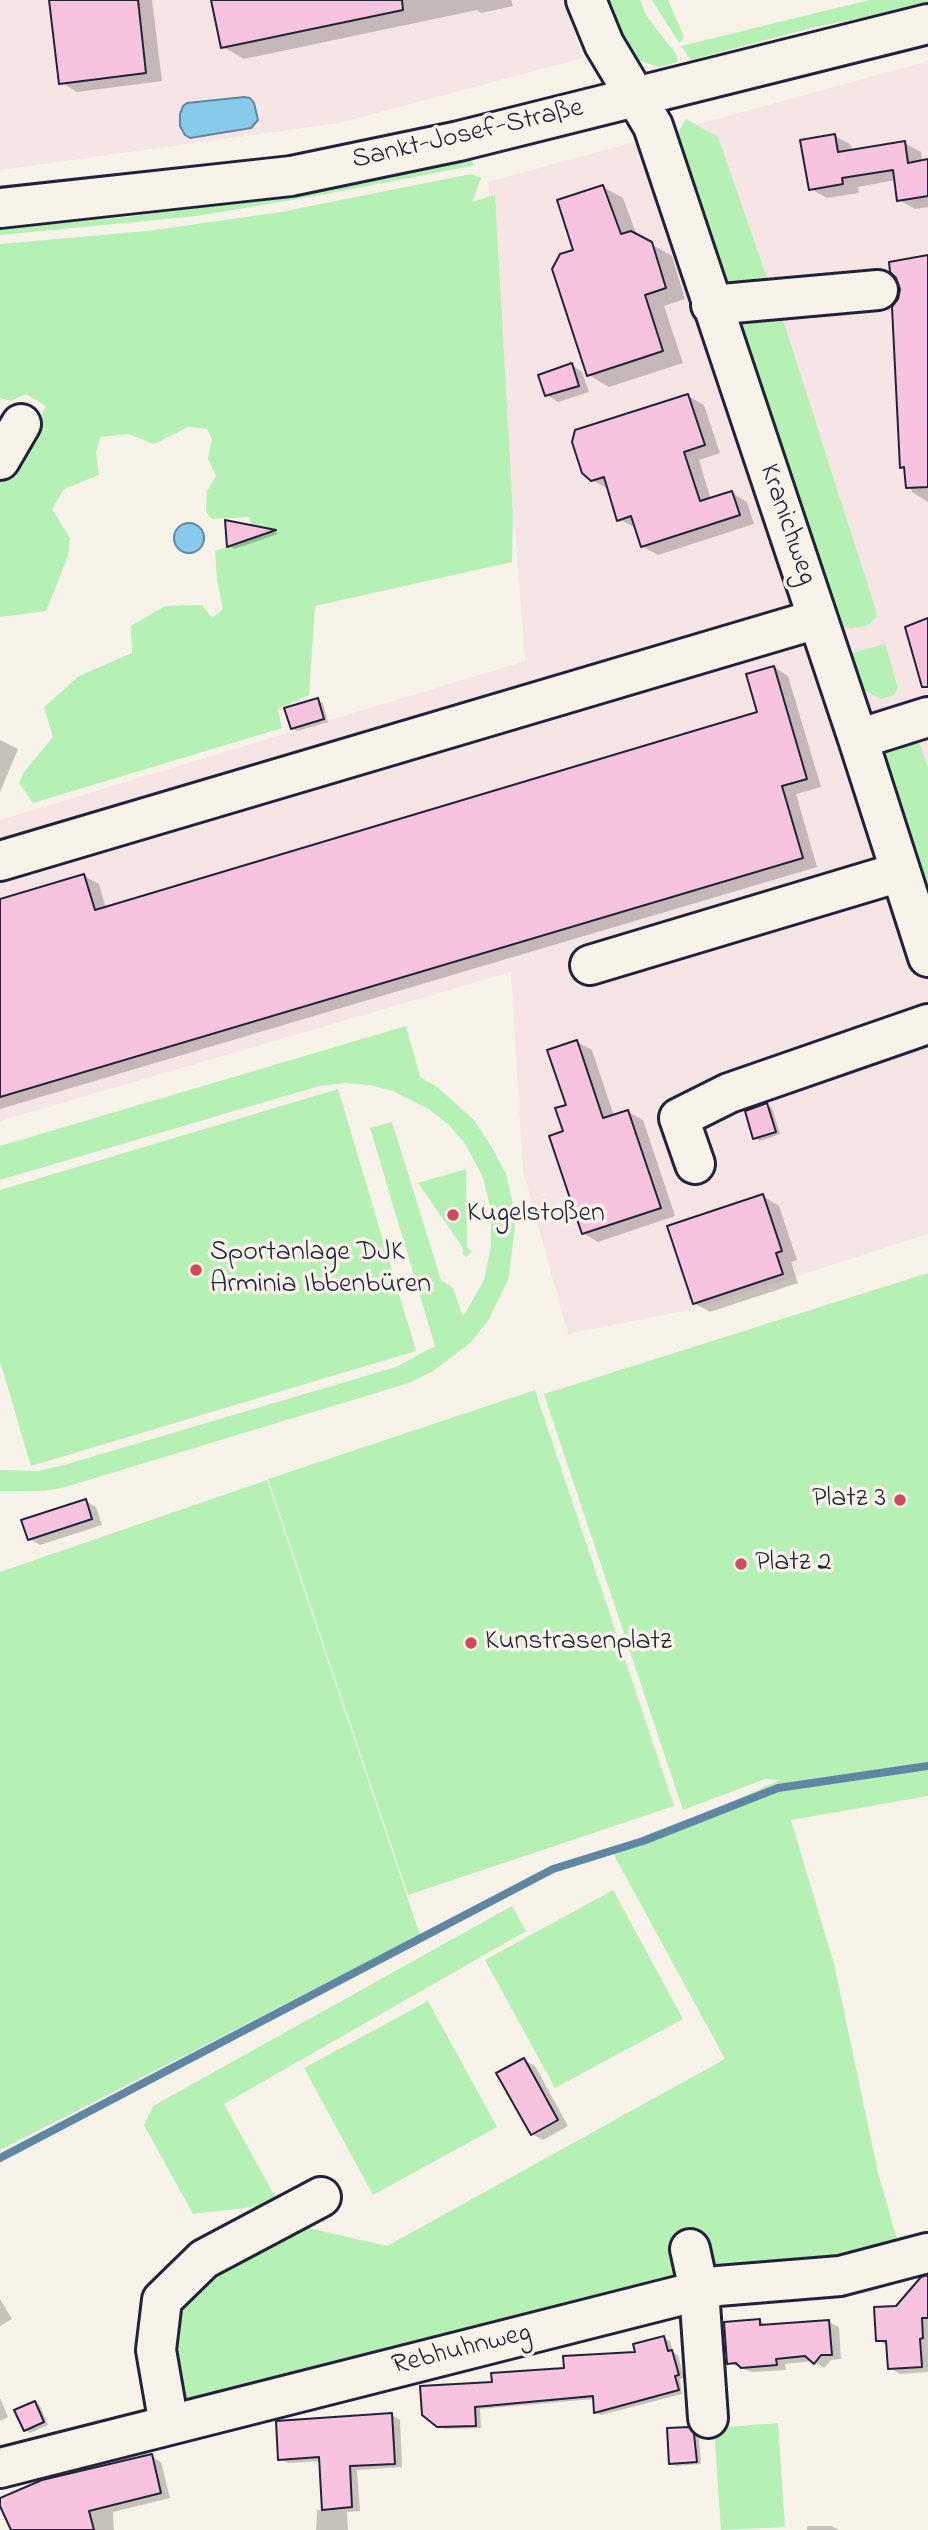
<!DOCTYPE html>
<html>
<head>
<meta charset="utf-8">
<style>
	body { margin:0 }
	canvas { display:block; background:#f7f3e8 }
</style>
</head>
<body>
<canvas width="928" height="2530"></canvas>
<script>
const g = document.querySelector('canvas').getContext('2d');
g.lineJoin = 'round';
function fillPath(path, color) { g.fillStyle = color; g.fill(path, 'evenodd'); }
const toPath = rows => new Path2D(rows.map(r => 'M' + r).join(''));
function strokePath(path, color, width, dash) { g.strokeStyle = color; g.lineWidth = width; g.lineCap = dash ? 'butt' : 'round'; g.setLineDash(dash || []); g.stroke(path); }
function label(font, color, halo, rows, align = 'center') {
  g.font = font + ' "Indie Flower",sans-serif'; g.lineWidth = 7; g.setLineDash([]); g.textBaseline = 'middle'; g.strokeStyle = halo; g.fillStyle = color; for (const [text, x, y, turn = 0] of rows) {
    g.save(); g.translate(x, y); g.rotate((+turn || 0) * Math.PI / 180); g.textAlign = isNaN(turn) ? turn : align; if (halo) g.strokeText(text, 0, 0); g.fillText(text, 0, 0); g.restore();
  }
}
const built = toPath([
	[0,0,564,0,583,58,339,123,0,170],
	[928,61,928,1234,694,1309,568,1334,523,1171,511,972,0,1121,0,820,525,661,488,182]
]);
const green = toPath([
	[599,0,640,0,647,17,676,54,678,62,659,67,640,61,622,40],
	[652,0,668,0,684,37,679,43],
	[869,0,928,0,928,5,815,27,691,60,681,46],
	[686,119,718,137,771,289,731,283,722,277,675,137],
	[468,157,474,164,471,166,321,195,197,216,0,235,0,228,128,217,299,192],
	[471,174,481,178,472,202,495,195,513,514,512,562,315,606,309,695,278,709,282,728,33,803,19,783,24,772,53,737,44,707,79,676,132,653,131,626,165,606,202,605,212,618,223,609,217,580,215,551,255,537,249,517,212,519,206,512,207,491,216,476,208,459,212,439,207,429,188,427,154,444,129,434,100,437,96,453,99,475,64,489,52,509,70,538,68,556,46,611,0,617,0,478,32,434,46,406,26,394,11,401,0,398,0,244,147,231,281,212],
	[777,311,784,323,876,611,877,617,866,626,851,628,838,626,737,319],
	[885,644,898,688,894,695,881,699,865,691,850,678,849,654],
	[913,736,921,747,928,768,928,932,879,744],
	[406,1026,420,1077,437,1087,474,1120,491,1146,506,1174,512,1200,515,1228,508,1280,488,1321,470,1343,433,1371,409,1383,62,1488,42,1491,0,1491,0,1470,38,1471,64,1465,396,1367,435,1346,370,1128,392,1122,441,1280,453,1288,463,1317,484,1280,491,1246,491,1211,483,1177,464,1142,448,1124,430,1110,393,1091,370,1085,345,1083,319,1086,0,1180,0,1146],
	[338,1089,416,1351,31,1466,0,1361,0,1190],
	[466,1169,467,1247,472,1252,466,1257,463,1254,463,1248,418,1183],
	[928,1273,928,1796,791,1820,834,1964,878,2173,896,2236,896,2252,677,2283,204,2401,183,2398,170,2383,170,2309,212,2273,304,2227,387,2246,725,2059,614,1855,780,1780,765,1779,683,1810,544,1394],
	[535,1390,674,1806,408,1895,268,1479],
	[267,1480,421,1938,385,1953,0,2150,0,1572],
	[613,1890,683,2019,555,2088,485,1960],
	[512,1906,526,1931,224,2104,279,2204,193,2214,144,2125,153,2106],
	[428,2001,497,2127,373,2195,304,2068],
	[778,2423,785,2527,721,2530,714,2428]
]);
const water = toPath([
	[244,97,250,98,254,103,258,120,251,128,190,138,185,135,180,126,180,114,183,106,187,103,244,97],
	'174 538a15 15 0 1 1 30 0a15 15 0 1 1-30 0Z'
]);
const shadow = toPath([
	[51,0,152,0,162,81,77,92,61,82],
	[213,0,511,0,513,6,481,13,477,10,244,59,223,47],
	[835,136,851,145,852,152,904,143,921,152,922,162,928,161,928,207,915,209,899,200,896,180,858,187,859,193,827,198,811,189],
	[603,187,623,198,637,236,672,256,685,299,664,306,683,363,609,387,589,375,575,251],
	[928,257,928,502,912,492,911,489,907,487,906,469,902,467],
	[572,365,582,372,589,392,558,402,547,395],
	[688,396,704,405,720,453,699,460,711,500,732,493,747,502,754,524,658,555,642,546,636,528,619,519,608,489,592,480],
	[227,522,275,532,278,534,234,549,229,546],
	[774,667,788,676,821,787,796,794,817,867,0,1109,0,901,84,876,99,884,106,909,760,713],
	[318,700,323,703,328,722,297,731,292,728],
	[0,740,18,749,0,792],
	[577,1042,592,1050,614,1116,628,1112,643,1120,675,1216,598,1242,583,1233,568,1106],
	[767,1105,772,1108,780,1134,760,1141,755,1138],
	[763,1196,779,1206,797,1260,791,1262,798,1283,710,1312,694,1303],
	[86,1501,96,1507,102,1525,40,1545,29,1539],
	[524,2060,535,2066,568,2126,543,2140,532,2134],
	[928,2284,928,2372,900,2374,890,2368,888,2346,878,2340,897,2308],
	[0,2299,12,2319,0,2326],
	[760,2321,769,2326,829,2322,839,2327,841,2359,831,2360,824,2368,813,2361,785,2364,786,2370,752,2372,728,2363],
	[664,2338,670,2341,673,2352,678,2355,684,2378,680,2379,682,2394,601,2415,595,2412,594,2399,480,2409,481,2428,445,2429,438,2426,493,2383,638,2354],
	[0,2398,8,2417,0,2421],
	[35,2403,40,2406,48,2425,30,2433,25,2430],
	[392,2415,400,2420,402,2467,357,2470,360,2511,347,2512,348,2530,316,2530,317,2510,323,2510,321,2461,288,2463,280,2459],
	[688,2428,699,2439,701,2464,676,2466,671,2463],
	[151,2456,161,2462,170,2498,113,2512,114,2530,13,2530,0,2502],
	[807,2526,832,2526,839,2530,807,2530]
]);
const stream = toPath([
	[0,2158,553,1869,643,1841,778,1788,928,1766]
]);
const building = toPath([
	[49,0,138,0,146,73,59,84,49,0],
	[211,0,402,0,403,10,221,48,211,0],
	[835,134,838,152,905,141,908,163,928,159,928,196,897,201,893,170,842,178,843,184,809,190,800,140,835,134],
	[603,185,621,234,631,231,652,242,666,288,645,295,663,351,587,376,552,269,560,254,573,250,557,200,603,185],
	[928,255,928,487,906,488,904,467,900,468,892,307,898,299,900,289,896,278,890,272,889,262,928,255],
	[572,363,579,386,545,396,538,375,572,363],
	[688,394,705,445,684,452,700,501,732,491,740,515,641,547,631,516,617,521,604,477,591,481,582,473,572,442,575,430,688,394],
	[225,520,276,530,227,547,225,520],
	[928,618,928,687,922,687,905,627,928,618],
	[774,666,807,779,782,786,803,858,0,1097,0,899,84,874,95,910,757,712,746,674,774,666],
	[318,698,324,719,291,729,284,708,318,698],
	[577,1040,603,1118,628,1110,661,1208,582,1234,549,1136,563,1131,555,1108,566,1105,547,1050,577,1040],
	[767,1103,776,1132,753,1139,745,1111,767,1103],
	[763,1194,782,1251,776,1253,783,1274,693,1304,667,1226,763,1194],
	[86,1499,92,1519,28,1540,21,1520,86,1499],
	[524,2058,558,2120,531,2135,496,2073,524,2058],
	[928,2275,928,2318,922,2318,923,2338,920,2339,922,2367,888,2369,886,2341,876,2341,874,2307,896,2306,921,2277,928,2275],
	[760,2319,760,2325,829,2320,832,2355,821,2355,814,2364,805,2356,776,2359,777,2365,741,2368,736,2363,727,2364,724,2322,760,2319],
	[664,2336,668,2351,672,2350,679,2375,675,2376,679,2390,594,2413,593,2396,475,2407,476,2426,437,2427,422,2415,420,2386,492,2382,491,2373,564,2368,563,2356,635,2352,633,2344,664,2336],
	[35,2401,44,2422,24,2431,14,2410,35,2401],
	[392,2413,395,2464,350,2466,352,2507,322,2510,319,2457,278,2460,276,2421,392,2413],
	[689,2427,694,2434,697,2462,669,2464,667,2428,689,2427],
	[152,2454,161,2493,89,2511,94,2530,11,2530,0,2506,0,2498,42,2480,152,2454]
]);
const minor = toPath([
	[586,0,604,44,653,126,858,739,928,957],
	[0,208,291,176,459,141,928,24],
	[711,305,878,290],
	[0,460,21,424],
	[858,739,928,717],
	[0,861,817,619],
	[590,965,900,872],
	[695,1164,679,1118,729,1093,928,1024],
	[690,2249,699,2290,708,2418],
	[169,2425,156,2350,162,2300,204,2259,321,2197],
	[0,2468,718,2286,840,2276,927,2253]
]);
const markers = [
	[453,1215,7,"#d1495b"],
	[196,1270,7,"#d1495b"],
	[900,1500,7,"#d1495b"],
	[741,1564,7,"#d1495b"],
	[471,1643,7,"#d1495b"]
];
const streetNames = [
	["Sankt-Josef-Straße",468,136,-13],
	["Kranichweg",786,525,71],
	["Rebhuhnweg",462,2351,-14]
];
const poiNames = [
	["Kugelstoßen",467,1215],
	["Sportanlage DJK",210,1254],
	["Arminia Ibbenbüren",210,1286],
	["Platz 3",886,1500,"right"],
	["Platz 2",755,1564],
	["Kunstrasenplatz",485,1643]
];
fillPath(built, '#f7e5e5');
fillPath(green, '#b5f0b5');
fillPath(water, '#88caea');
strokePath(water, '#5f87a4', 2);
fillPath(shadow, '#0003');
strokePath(stream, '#5f87a4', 8);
fillPath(building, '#f8c3df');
strokePath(building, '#22223b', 2);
strokePath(minor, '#22223b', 44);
strokePath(minor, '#f7f3e8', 38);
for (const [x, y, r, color] of markers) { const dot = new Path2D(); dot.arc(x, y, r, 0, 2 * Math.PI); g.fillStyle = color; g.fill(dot); strokePath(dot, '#f7f3e8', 2.5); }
label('28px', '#22223b', '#f7f3e8', streetNames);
label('28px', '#22223b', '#f7f3e8', poiNames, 'left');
</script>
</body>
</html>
